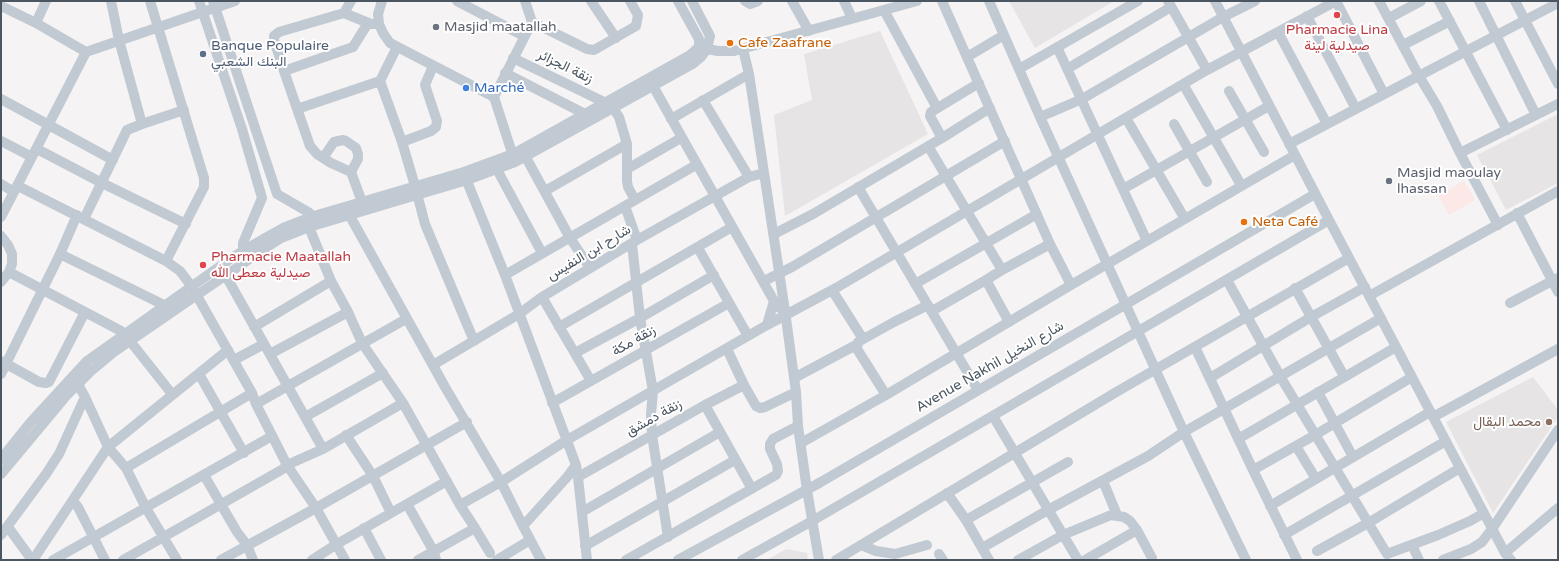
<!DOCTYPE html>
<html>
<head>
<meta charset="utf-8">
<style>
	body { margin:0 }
	#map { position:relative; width:1559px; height:561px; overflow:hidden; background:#f5f3f3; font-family:"Varela Round",sans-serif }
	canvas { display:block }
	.frame { position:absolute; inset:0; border:2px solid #4a5661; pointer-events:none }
</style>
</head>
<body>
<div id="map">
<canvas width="1559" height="561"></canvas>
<div class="frame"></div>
</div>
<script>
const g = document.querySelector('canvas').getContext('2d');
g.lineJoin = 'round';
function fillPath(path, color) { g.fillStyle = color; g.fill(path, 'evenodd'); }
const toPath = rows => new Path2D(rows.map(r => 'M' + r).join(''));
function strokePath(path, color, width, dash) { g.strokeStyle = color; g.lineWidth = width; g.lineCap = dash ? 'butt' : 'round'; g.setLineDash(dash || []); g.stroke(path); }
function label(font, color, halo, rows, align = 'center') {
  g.font = font + ' "Varela Round",Vazirmatn,sans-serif'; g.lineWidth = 4; g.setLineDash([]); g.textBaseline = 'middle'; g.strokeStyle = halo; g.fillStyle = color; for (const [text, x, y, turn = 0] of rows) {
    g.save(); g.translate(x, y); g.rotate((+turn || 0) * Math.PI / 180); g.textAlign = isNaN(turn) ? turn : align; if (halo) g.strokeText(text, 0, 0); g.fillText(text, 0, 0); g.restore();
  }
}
const education = toPath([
	[1009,1,1114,1,1035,48],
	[880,31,928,134,785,216,774,115,812,100,804,54],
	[1558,114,1558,183,1506,210,1477,155],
	[1533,377,1558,410,1558,417,1493,513,1446,422],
	[786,549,807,553,808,560,767,560]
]);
const medical = toPath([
	[1464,181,1475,200,1449,215,1438,195]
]);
const minor = toPath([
	[111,1,119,40,142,124],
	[150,1,204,178,204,187,166,261],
	[199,1,242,129,262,198,243,243,243,248,248,255],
	[213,1,277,194,308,212,318,220],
	[382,1,378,14,379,24,383,33,390,43,494,97],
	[457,1,524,36],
	[525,1,532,22,587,49,594,50,636,26,638,15,630,1],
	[591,1,616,38],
	[745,1,750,4,758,1],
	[792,1,809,31],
	[844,1,852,18],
	[989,1,1040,117,1184,432,1246,560],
	[1168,1,1207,70],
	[1215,1,1329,220,1505,553,1511,560],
	[1336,1,1384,94],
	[1379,1,1419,76,1437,106,1460,153,1498,225],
	[1439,1,1507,130],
	[1479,1,1536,115],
	[1515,1,1558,84],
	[1,6,36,23,86,52],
	[884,10,937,108],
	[344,13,351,1],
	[1307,16,1356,109],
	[1389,18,1421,1],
	[36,23,46,1],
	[1278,32,1327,124],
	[1403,45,1450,21],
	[1057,47,1147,241],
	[702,48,718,51,734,51,917,1],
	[743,49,749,74,785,311,796,392,798,426,807,490,819,560],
	[967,57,1004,35],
	[513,58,604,102,613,108,619,117,627,144,627,181,628,187,635,200],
	[1019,69,1138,1],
	[1067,69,1171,7],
	[284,71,353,47,368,23],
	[505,73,589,116],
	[380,81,402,142,415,186,425,224,474,341],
	[1183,84,1241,185],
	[653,86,774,301,778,307,785,311],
	[1229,91,1264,152],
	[494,97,532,22],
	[494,97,514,159],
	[1,99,113,160],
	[703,100,749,177],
	[297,109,380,81,397,47],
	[1040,117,1082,99,1223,17,1255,1],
	[1126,118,1185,219],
	[671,119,749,74],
	[1174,124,1207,182],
	[942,138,930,116,931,112,979,83],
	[1,141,32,157],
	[402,142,431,131,436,127,437,121,425,85,433,66],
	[1289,144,1558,3],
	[928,146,1002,270,1050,244],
	[37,149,102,183,186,224],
	[523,152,570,238,590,268],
	[1460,153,1558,104],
	[323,158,334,142,343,140,346,141,356,148,358,154,358,159,351,172],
	[494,164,542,253],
	[627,169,681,138],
	[464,174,505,275,576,465,578,477,587,560],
	[1,184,14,192],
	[18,186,166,261,180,271,192,287,252,393,256,404,287,465,316,508,345,560],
	[858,187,978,390],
	[1123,189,1269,106],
	[545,191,627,144],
	[362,202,351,172,331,163,317,154,310,146,284,71,274,40,274,36,279,32,344,13,371,24,379,24],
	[625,206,637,240],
	[346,209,445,387,501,482,523,526,541,560],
	[1517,213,1558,292],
	[1,217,86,52,235,1],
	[84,219,127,130,142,124,184,110],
	[309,227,331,281,348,312,362,343,403,403,460,505,475,528,490,553],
	[774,234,813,214,942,138,990,108],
	[1,236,8,245,12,254,12,264,9,272,1,282],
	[632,244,640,318,653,391,651,414,652,435,668,537],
	[698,248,748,336],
	[60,254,162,304,164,307],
	[1002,270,986,280,1009,322],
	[9,272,121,331,130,341,172,394],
	[505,275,696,165],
	[226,276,323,449],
	[1227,280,1280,376,1387,554,1438,535,1470,521,1484,513],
	[764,281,792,267,1005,141],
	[915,284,1037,214],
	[1071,285,1295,155],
	[1295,288,1344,376],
	[832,290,863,339],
	[1369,296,1558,191],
	[542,297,591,381],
	[1510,303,1558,278],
	[932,311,986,280],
	[767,325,774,301],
	[254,327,331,281],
	[559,327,732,227],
	[1195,347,1253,470,1297,560],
	[727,349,744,385,756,406,760,408,765,407,796,392],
	[575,353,640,318,714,275],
	[270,354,348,312],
	[234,360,264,344],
	[1,361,39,382,46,383,49,382,85,312],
	[433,365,519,314,542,297,637,240,749,177,764,173],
	[1,374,60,254,77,215],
	[199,374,244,453],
	[794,378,856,345],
	[1210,378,1311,317,1365,287],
	[75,379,85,397,108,447,126,468,146,508,177,560],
	[1318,392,1353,457],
	[886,395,857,349,858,342,894,322,928,305],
	[552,403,729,303],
	[256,404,406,319],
	[705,405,752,489],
	[993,416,1078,560],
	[305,417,383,373],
	[1433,417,1558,349],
	[346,435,373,476,391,513],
	[1238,439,1396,347],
	[801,443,886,395,1071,285,1050,244,942,1],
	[1296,446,1316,479],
	[1,459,30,423,87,361,233,257,265,238,283,228,314,216,464,172,513,154,690,55,699,47,699,39,678,1],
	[1068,462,966,520,982,548,1048,510,1148,456,1184,432,1381,318],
	[126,468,252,393],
	[1253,470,1315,435,1412,377],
	[1,474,66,396,91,371,114,352,267,247,281,238,309,227,467,180,515,162,694,63,701,57,707,49,710,36,692,1],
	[204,475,237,532,247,545,253,560],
	[578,477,705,405,744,385],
	[1103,481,1117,515],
	[947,493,966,520],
	[73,501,78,507,105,560],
	[407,504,434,552,436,560],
	[460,505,501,482,567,440,767,325,836,288,1207,70,1336,1],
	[1270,506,1430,412],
	[582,512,720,432],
	[523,526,568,476,576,465],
	[8,527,32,560],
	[364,528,381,560],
	[1,535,46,474,59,454,85,397],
	[1284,535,1446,441],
	[861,545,876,551,895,554,927,545],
	[1412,545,1419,560],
	[585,546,735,460],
	[982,548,989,560],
	[1317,551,1368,523,1460,468],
	[1505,553,1558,508],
	[939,554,943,560],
	[33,560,108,447,228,350],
	[53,560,272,436],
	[123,560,283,469,287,465,323,449,403,403],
	[221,560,316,508,467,422],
	[312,560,337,544,447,481],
	[418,560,475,528],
	[497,560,530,540],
	[626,560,776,475,778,471,777,464,770,449,770,444,773,439,798,426],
	[678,560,821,482,1315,194],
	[742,560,812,521,1329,220],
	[836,560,1118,391,1349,258],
	[1018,560,1063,535,1111,515,1124,517,1130,521,1137,530],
	[1085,560,1137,530,1152,558],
	[1443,560,1471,549,1482,542,1492,529,1558,430]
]);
const markers = [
	[1337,15,4,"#e0444e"],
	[436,27,4,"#6b7280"],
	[730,43,4,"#e8710a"],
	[203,54,4,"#5c6f8a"],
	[466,88,4,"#3f7fe0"],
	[1389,181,4,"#6b7280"],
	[1244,222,4,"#e8710a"],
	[203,265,4,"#e0444e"],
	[1549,422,4,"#8d6e63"]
];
const worshipNames = [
	["Masjid maatallah",444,27],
	["Masjid maoulay",1397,173],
	["lhassan",1397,189]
];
const healthNames = [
	["Pharmacie Lina",1337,30],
	["صيدلية لينة",1337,46],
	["Pharmacie Maatallah",211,257,"left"],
	["صيدلية معطى الله",211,273,"left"]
];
const foodNames = [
	["Cafe Zaafrane",738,43],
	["Neta Café",1252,222]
];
const serviceNames = [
	["Banque Populaire",211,46],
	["البنك الشعبي",211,62]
];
const streetNames = [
	["زنقة الجزائر",565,67,26],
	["شارح ابن النفيس",589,253,-31],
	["زنقة مكة",634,341,-30],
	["Avenue Nakhil شارع النخيل",990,367,-30],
	["زنقة دمشق",654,418,-29]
];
const shopNames = [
	["Marché",474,88]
];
const educationNames = [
	["محمد البقال",1541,422]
];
fillPath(education, '#e6e4e5');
fillPath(medical, '#fce8e6');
strokePath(minor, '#c1cad2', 10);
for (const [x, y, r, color] of markers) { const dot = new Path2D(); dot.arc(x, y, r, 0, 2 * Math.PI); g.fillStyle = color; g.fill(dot); strokePath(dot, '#fff', 1.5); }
label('14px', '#5b616d', '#fff', worshipNames, 'left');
label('14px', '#be3a42', '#fff', healthNames);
label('14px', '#c56008', '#fff', foodNames, 'left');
label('14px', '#4e5e75', '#fff', serviceNames, 'left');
label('14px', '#4a5661', '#fff', streetNames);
label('14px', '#366cbe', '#fff', shopNames, 'left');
label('14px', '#785e54', '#fff', educationNames, 'right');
</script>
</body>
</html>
